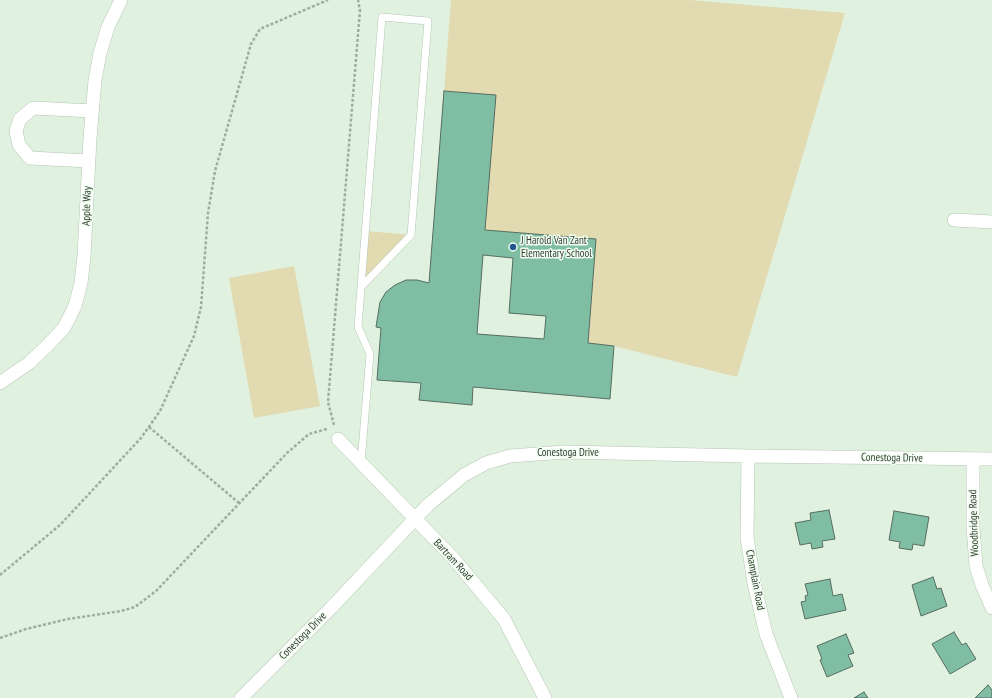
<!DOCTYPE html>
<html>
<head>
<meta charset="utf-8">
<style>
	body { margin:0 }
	canvas { display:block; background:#e0f2df }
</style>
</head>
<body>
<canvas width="992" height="698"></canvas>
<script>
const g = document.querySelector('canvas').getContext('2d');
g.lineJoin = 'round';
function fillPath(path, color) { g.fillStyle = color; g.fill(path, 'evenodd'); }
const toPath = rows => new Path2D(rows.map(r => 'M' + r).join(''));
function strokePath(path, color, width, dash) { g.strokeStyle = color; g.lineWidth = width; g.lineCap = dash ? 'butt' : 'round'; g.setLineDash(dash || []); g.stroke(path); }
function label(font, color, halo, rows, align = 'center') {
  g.font = font + ' "PT Sans Narrow",sans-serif'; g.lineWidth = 3; g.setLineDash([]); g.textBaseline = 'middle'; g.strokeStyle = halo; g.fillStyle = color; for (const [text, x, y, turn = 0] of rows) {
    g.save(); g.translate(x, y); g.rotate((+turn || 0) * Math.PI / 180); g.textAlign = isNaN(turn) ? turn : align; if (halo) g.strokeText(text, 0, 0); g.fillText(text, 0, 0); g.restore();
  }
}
const green = toPath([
	[451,0,689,0,845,13,737,377,614,346,588,343,596,239,485,230,496,95,444,91],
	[366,231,411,235,361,287],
	[294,266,320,406,254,418,229,278]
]);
const building = toPath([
	[444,91,496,95,485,230,596,239,588,343,614,346,610,399,473,387,472,405,419,400,421,383,377,380,381,328,376,327,380,302,386,292,395,285,406,280,417,280,429,283,444,91],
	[483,255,513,258,509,313,546,316,544,339,477,334,483,255],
	[829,510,835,539,822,541,823,547,812,549,811,543,800,545,795,523,811,520,810,513,829,510],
	[894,511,929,517,924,546,913,544,912,550,899,548,900,542,889,540,894,511],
	[933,577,937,589,941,588,947,606,921,616,912,585,933,577],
	[830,579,833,596,842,594,846,610,805,619,801,602,806,601,805,596,808,595,805,584,830,579],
	[954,632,962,645,966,643,976,659,950,674,932,644,954,632],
	[846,634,854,653,848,655,853,666,827,677,820,660,822,659,817,646,846,634],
	[988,685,992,690,992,698,975,698,988,685],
	[864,692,868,698,854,698,864,692]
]);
const path = toPath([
	[334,425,328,402,360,10,358,0],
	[149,427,239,503],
	[0,575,60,525,141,438,160,411,194,336,201,307,208,213,215,171,251,44,260,29,328,0],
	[0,638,26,629,68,619,121,611,135,607,156,591,287,453,309,434,327,429]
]);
const service = toPath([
	[382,17,428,21,411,235,361,287,382,17],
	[361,287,358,327,370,354,361,463]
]);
const minor = toPath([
	[89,161,30,158,19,145,16,131,20,119,33,108,92,111],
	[954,220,992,222],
	[0,383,29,363,47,346,64,328,75,306,81,283,84,256,90,138,95,80,100,53,108,27,121,0],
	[338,439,453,558,504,619,545,698],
	[748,456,747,537,754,583,766,634,791,698],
	[973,459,973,527,976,566,982,585,992,608],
	[241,698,331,608,428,505,464,475,486,463,510,456,565,452,748,456,992,459]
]);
const markers = [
	[513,247,4,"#245790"]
];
const streetNames = [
	["Apple Way",87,206,-88],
	["Conestoga Drive",568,453],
	["Conestoga Drive",892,458,1],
	["Woodbridge Road",974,523,-92],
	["Bartram Road",453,560,47],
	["Champlain Road",755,580,79],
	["Conestoga Drive",303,636,-45]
];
const poiNames = [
	["J Harold Van Zant",521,241],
	["Elementary School",521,254]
];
fillPath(green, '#e2dab0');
fillPath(building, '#7fbea3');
strokePath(building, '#566c61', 1);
strokePath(service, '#b5c6b3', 8);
strokePath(minor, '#b5c6b3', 14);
strokePath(path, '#9fad9e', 2.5, [3, 2]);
strokePath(service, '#fff', 7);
strokePath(minor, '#fff', 13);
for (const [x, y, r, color] of markers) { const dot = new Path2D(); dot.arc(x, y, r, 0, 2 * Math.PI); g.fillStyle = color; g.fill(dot); strokePath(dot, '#f0feef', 1.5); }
label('11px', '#353c34', '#f0feef', streetNames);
label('11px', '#353c34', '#f0feef', poiNames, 'left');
</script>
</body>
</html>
